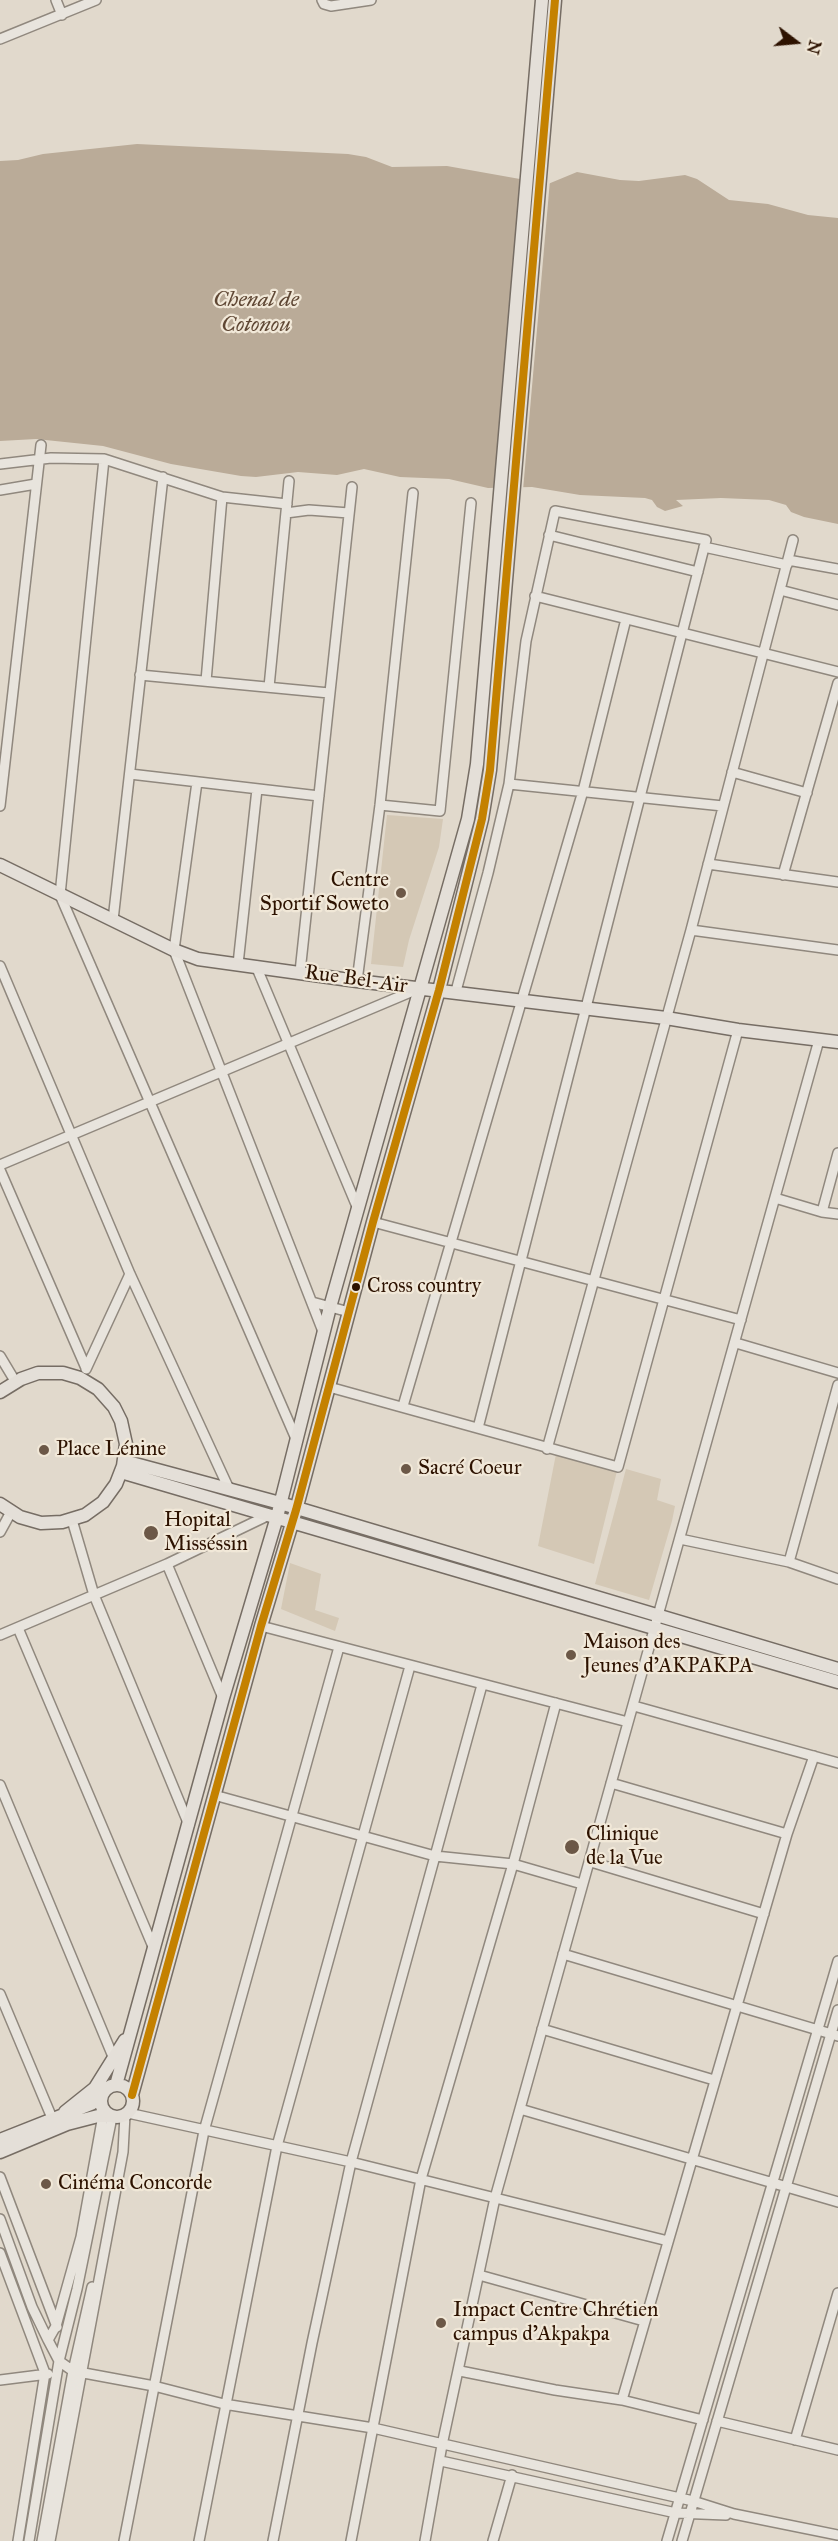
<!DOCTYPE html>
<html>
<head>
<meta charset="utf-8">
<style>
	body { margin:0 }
	#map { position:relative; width:838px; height:2541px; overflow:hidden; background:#e1d9cc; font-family:"IM FELL Great Primer",serif }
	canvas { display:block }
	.north { position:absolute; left:766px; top:12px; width:60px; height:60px; -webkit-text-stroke:4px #f1e8d8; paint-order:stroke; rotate:106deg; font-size:16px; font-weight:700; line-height:24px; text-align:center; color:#2d1200 }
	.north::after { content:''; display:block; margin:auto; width:21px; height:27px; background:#2d1200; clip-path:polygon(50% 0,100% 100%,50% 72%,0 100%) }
</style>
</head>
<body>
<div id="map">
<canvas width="838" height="2541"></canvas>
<div class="north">N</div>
</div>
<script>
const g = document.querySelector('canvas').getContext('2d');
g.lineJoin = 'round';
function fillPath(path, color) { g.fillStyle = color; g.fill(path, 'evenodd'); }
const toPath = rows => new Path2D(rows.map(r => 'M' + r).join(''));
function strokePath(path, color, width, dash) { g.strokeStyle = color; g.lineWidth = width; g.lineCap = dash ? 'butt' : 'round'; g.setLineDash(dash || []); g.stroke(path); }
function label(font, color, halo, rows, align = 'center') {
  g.font = font + ' "IM FELL Great Primer",serif'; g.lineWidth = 4.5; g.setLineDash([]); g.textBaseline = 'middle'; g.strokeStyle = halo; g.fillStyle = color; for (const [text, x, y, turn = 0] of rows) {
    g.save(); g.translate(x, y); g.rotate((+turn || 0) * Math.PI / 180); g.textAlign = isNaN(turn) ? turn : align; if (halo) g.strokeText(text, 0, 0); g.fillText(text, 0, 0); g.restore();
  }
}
const green = toPath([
	[387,815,443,819,439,847,409,940,403,967,371,964],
	[556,1454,618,1467,594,1564,538,1546],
	[626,1469,661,1479,657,1500,675,1506,672,1521,649,1600,595,1584],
	[290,1563,321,1574,315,1610,339,1618,335,1631,281,1609]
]);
const water = toPath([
	[137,144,348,154,366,157,392,167,447,166,548,184,577,172,620,180,639,181,685,175,697,179,729,200,768,204,808,215,838,218,838,524,804,517,791,512,786,505,769,500,721,498,676,500,683,506,665,511,657,507,652,500,645,498,580,495,532,487,488,488,449,479,400,477,364,469,337,475,298,472,256,477,241,476,171,464,103,446,36,439,0,441,0,161,18,160,43,154]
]);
const pier = toPath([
	[523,178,550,180,523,490,496,491]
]);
const minor = toPath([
	[56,0,62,15],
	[322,0,324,4,331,6,371,0],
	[0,39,96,0],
	[104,459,60,895,297,1441],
	[0,464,51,458,104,459,222,497,287,504],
	[0,490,36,484],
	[286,513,309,510,349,513],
	[549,535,698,572],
	[704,547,787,565],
	[788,560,838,569],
	[780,590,838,605],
	[535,596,838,672],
	[140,675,329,693],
	[206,681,222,497],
	[269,687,289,481],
	[732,772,807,793],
	[130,774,319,796],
	[197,782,174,950,324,1334],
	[509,784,723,806],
	[380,805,440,811,471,503],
	[0,806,41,445],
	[708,864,838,882],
	[783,875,838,683],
	[113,920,163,477],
	[691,930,838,950],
	[238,964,257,789],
	[0,966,130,1274,229,1489],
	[256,966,358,1209],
	[300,972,352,487],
	[357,981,380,805,413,493],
	[456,991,488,873,509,784,526,641,555,511,706,540,478,1428],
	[0,1165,420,988],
	[0,1170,86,1368],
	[775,1198,822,1212,838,1214],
	[822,1212,838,1153],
	[373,1222,741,1320],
	[312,1302,349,1312],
	[736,1343,838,1373],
	[0,1356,15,1381],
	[86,1369,130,1274],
	[329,1387,618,1467,738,1030],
	[403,1406,583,791,626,619],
	[547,1449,691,930,793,540],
	[72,1520,94,1595,189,1825],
	[0,1532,11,1512],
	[680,1539,789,1562,838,1579],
	[789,1562,838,1385],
	[167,1564,223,1698],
	[261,1626,628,1722],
	[18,1628,154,1949],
	[0,1635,167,1564,269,1515],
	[634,1706,838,1763],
	[611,1783,787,1834],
	[0,1785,114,2059],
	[214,1795,435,1856,513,1864,582,1884],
	[591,1862,764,1914],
	[563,1954,838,2036],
	[0,1994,52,2118],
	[542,2029,714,2080],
	[520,2109,838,2202],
	[128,2113,351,2162,668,2241],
	[0,2177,57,2327],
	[0,2219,32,2307,48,2340,59,2361,73,2371,154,2386,224,2404,373,2428,693,2501,734,2514,838,2535],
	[0,2253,45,2373,18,2541],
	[479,2275,644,2321],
	[48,2340,56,2326,81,2237,103,2115],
	[460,2371,555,2390,622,2400,703,2420],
	[0,2380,48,2374],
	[622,2400,787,1834,814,1756],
	[717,2421,838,2450],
	[795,2440,838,2293],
	[441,2461,676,2513,726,2515],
	[29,2541,59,2361,77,2289,112,2117],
	[42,2541,73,2371,92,2287],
	[50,2541,123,2152,125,2115],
	[124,2541,204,2131,339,1647],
	[199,2541,277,2146,410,1666],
	[273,2541,312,2343,351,2162,482,1685],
	[351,2541,421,2179,513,1864,556,1703],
	[425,2541,442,2445,495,2198,819,1040],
	[493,2541,512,2475],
	[667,2541,838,1961],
	[682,2541,838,2010]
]);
const major = toPath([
	[0,865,174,950,198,959,357,981,666,1018,738,1030,838,1042],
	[0,1392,21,1379,38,1373,63,1373,80,1378,98,1389,114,1407,121,1421,126,1444,123,1466,116,1484,103,1502,85,1515,62,1522,41,1523,20,1517,0,1504],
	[124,1461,280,1503,838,1669],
	[121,1472,838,1682],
	'101 2101a16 16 0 1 1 32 0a16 16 0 1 1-32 0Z',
	[116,2085,223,1698,277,1517,330,1307,468,819,477,764,542,0],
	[132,2095,261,1626,296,1510,373,1222,439,990,482,819,490,770,555,0],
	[65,2112,95,2088,125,2040],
	[0,2140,91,2104,101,2097],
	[0,2152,67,2124,98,2116,109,2116]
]);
const bus1 = toPath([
	[132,2095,261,1626,296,1510,373,1222,439,990,482,819,490,770,555,0]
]);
const markers = [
	[401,893,6,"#6c5847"],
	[356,1287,5,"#2d1200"],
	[44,1450,6,"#6c5847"],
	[406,1469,6,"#6c5847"],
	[151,1533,8,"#6c5847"],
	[571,1655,6,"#6c5847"],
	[572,1847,8,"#6c5847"],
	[46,2184,6,"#6c5847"],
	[441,2323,6,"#6c5847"]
];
const busNames = [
	["Cross country",367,1287]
];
const poiNames = [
	["Centre",389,881,"right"],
	["Sportif Soweto",389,905,"right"],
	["Place Lénine",56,1450],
	["Sacré Coeur",418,1469],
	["Hopital",164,1521],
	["Misséssin",164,1545],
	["Maison des",583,1643],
	["Jeunes d'AKPAKPA",583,1667],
	["Clinique",586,1835],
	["de la Vue",586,1859],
	["Cinéma Concorde",58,2184],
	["Impact Centre Chrétien",453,2311],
	["campus d'Akpakpa",453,2335]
];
const streetNames = [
	["Rue Bel-Air",356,980,8]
];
const waterNames = [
	["Chenal de",256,301],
	["Cotonou",256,326]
];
fillPath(green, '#d4c8b5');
fillPath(water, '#baab98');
fillPath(pier, '#e1d9cc');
strokePath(minor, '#90887e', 12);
strokePath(major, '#766d64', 15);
strokePath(minor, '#e8e4dd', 9);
strokePath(major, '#e4dfd8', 12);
strokePath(bus1, '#c48100', 8);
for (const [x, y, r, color] of markers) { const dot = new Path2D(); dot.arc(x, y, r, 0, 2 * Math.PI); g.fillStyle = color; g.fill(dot); strokePath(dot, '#f1e8d8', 2); }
label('20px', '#2d1200', '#f1e8d8', busNames, 'left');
label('21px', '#2d1200', '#f1e8d8', poiNames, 'left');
label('21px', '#2d1200', '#f1e8d8', streetNames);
label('italic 22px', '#5f4734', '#f1e8d8', waterNames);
</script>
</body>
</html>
